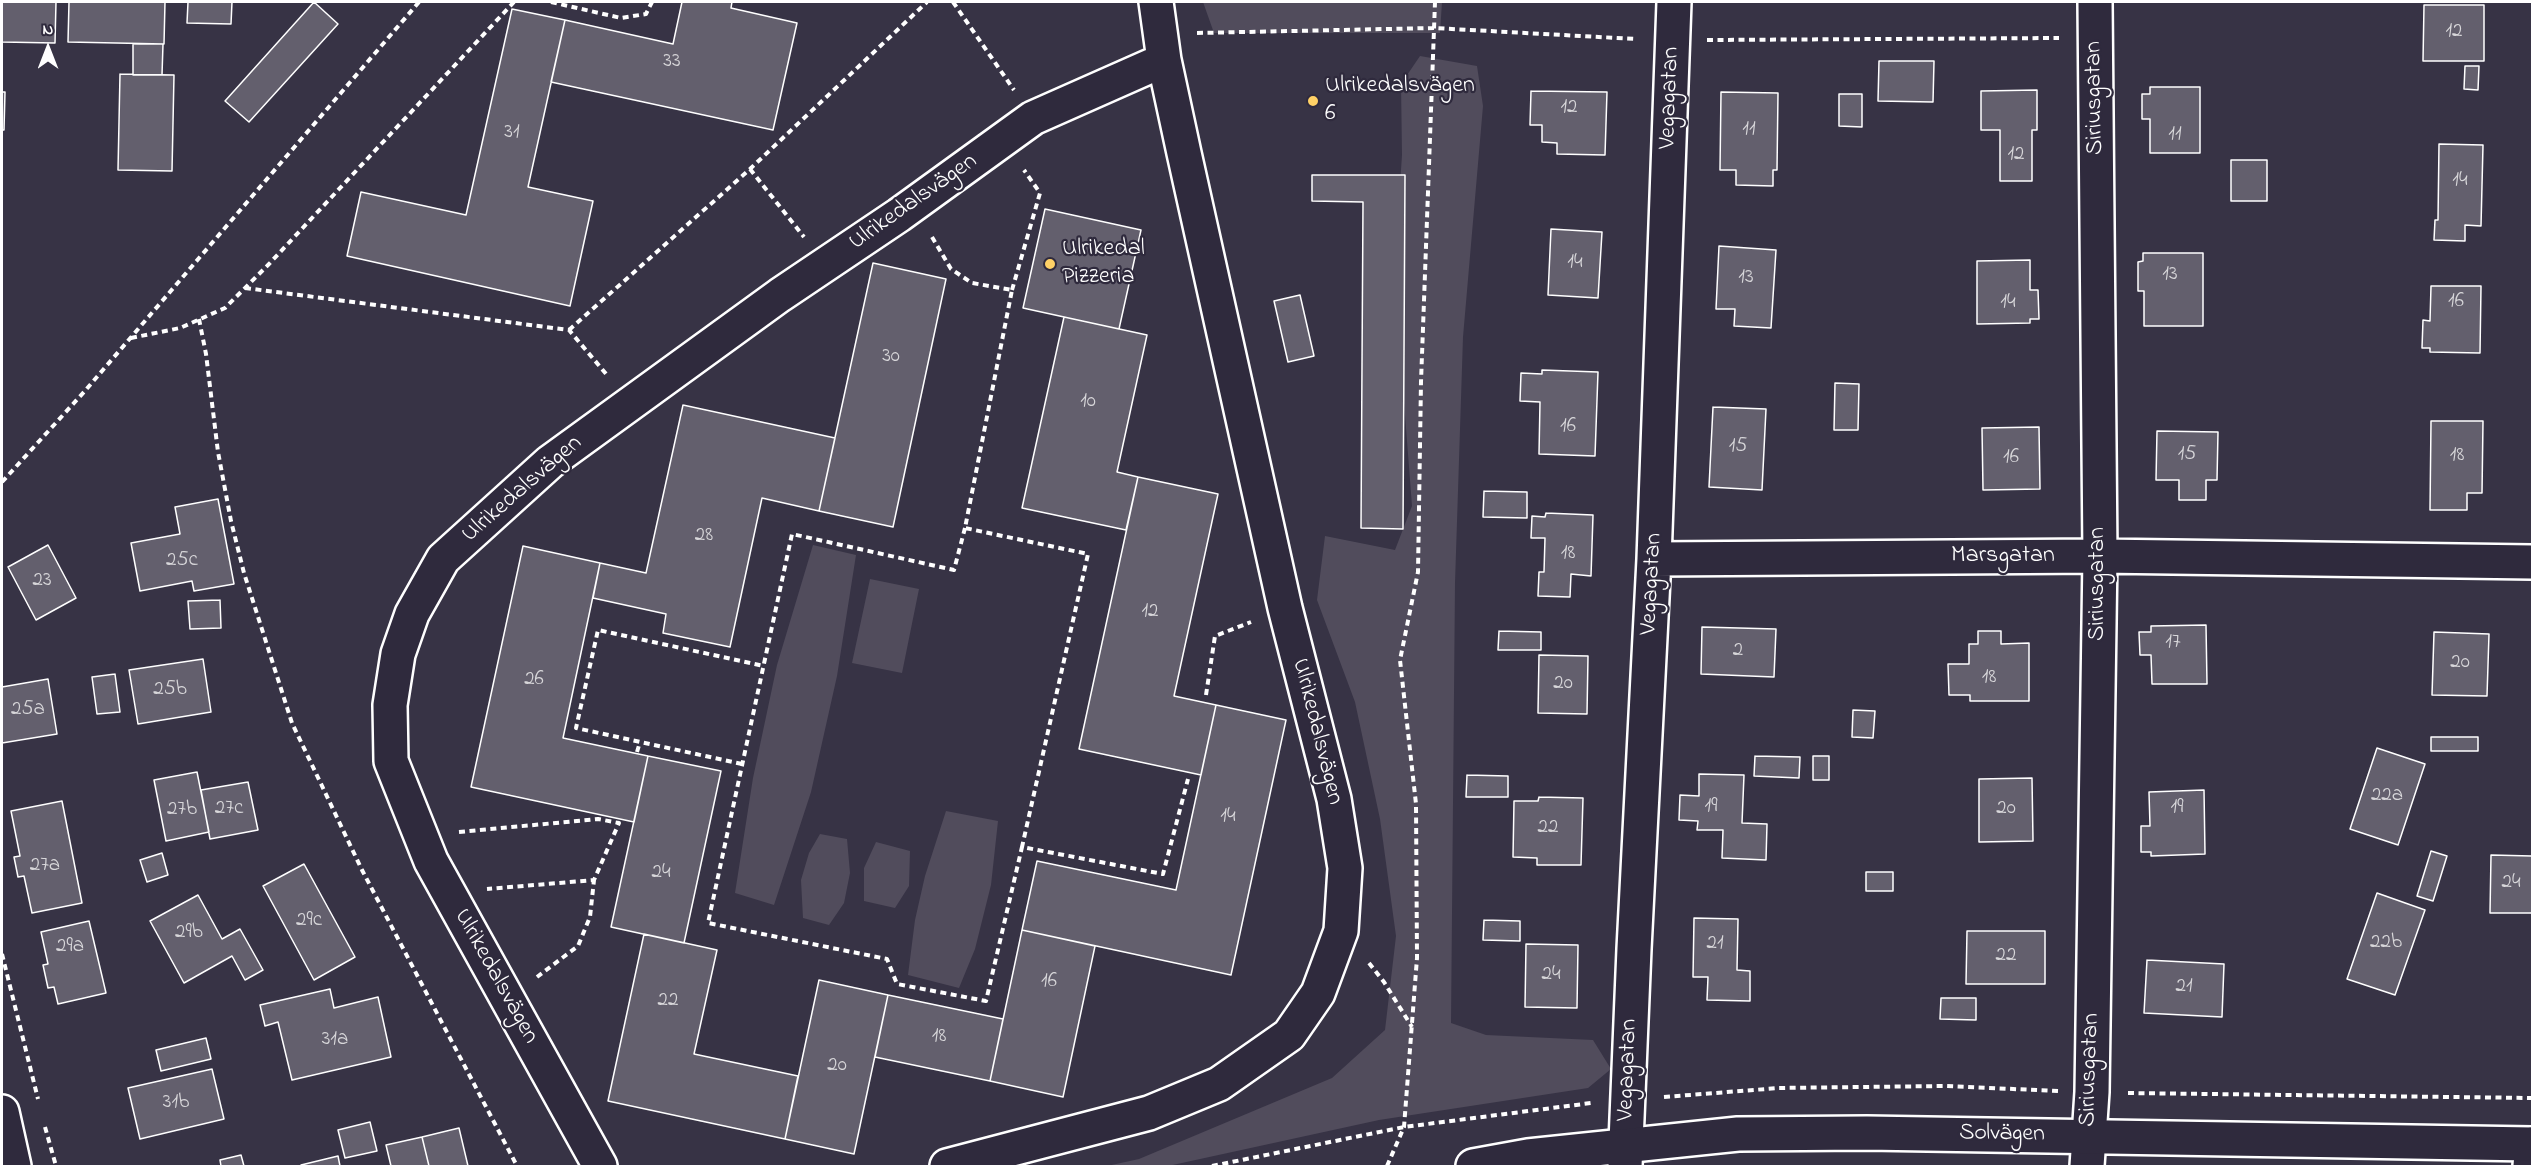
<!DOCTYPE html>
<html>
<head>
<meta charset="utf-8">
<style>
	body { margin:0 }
	#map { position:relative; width:2534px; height:1168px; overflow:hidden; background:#373345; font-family:"Indie Flower",sans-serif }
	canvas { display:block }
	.frame { position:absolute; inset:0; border:3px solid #fff; pointer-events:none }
	.north { position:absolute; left:18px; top:18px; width:60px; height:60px; -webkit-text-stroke:4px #2f2a3d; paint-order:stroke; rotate:0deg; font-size:16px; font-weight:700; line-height:24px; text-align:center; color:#fff }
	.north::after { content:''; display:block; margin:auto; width:21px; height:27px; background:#fff; clip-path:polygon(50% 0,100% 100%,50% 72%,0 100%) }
</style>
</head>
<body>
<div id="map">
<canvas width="2534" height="1168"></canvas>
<div class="frame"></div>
<div class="north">N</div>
</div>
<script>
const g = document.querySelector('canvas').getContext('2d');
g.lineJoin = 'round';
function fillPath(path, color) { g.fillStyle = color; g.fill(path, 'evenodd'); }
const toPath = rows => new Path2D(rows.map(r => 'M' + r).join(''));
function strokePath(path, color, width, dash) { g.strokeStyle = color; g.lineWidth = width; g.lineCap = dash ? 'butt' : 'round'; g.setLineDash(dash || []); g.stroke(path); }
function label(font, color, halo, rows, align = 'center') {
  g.font = font + ' "Indie Flower",sans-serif'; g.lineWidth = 4.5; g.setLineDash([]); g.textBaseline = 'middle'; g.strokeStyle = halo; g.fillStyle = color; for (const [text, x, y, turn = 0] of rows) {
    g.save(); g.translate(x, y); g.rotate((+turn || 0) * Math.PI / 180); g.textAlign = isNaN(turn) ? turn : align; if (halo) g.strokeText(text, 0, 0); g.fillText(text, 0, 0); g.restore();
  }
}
const green = toPath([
	[1203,2,1442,2,1440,33,1214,33],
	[1420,56,1477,66,1483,106,1463,337,1455,583,1451,1023,1486,1035,1593,1040,1611,1069,1588,1088,1379,1120,1168,1166,1107,1166,1139,1159,1332,1078,1385,1030,1396,936,1380,819,1355,702,1317,600,1325,536,1395,550,1412,506,1401,363,1396,245,1402,155,1401,84],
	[813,545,856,555,837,676,811,792,774,905,735,893,753,778,777,665],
	[870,579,919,589,902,673,852,663],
	[946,811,998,821,991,885,975,949,959,988,908,975,915,920,925,876],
	[820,834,847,839,850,873,844,903,829,925,803,918,801,880,809,853],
	[876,842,910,851,909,886,895,908,864,901,864,868]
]);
const building = toPath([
	[2,2,56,2,55,43,2,42,2,2],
	[69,2,165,2,164,44,68,42,69,2],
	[188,2,232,2,231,24,187,23,188,2],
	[314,2,338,24,249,122,225,101,314,2],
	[682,2,732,2,731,8,797,23,773,130,551,82,565,20,673,44,682,2],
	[2424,5,2484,5,2484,61,2423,61,2424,5],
	[512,9,565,20,528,187,593,201,570,306,347,256,361,192,466,215,512,9],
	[133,44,163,44,162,75,133,75,133,44],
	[1879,61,1934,61,1933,102,1878,101,1879,61],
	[2465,66,2479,66,2478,90,2464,89,2465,66],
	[120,74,174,75,172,171,118,170,120,74],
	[2150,87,2200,87,2200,153,2150,153,2150,119,2142,119,2142,94,2150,94,2150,87],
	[2037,90,2037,130,2032,130,2032,181,2000,181,2000,130,1981,130,1981,91,2037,90],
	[1531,91,1607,92,1605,155,1557,154,1557,143,1542,142,1542,125,1530,125,1531,91],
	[2,92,5,92,4,130,2,130,2,92],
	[1721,92,1778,93,1777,170,1773,170,1773,186,1736,185,1736,170,1720,170,1721,92],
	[1839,94,1862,94,1862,127,1839,126,1839,94],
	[2439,144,2483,145,2481,226,2465,225,2465,241,2434,240,2435,220,2438,220,2439,144],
	[2231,160,2267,160,2267,201,2231,201,2231,160],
	[1312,175,1405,175,1403,529,1361,528,1363,202,1312,201,1312,175],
	[1045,209,1141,230,1119,329,1023,308,1045,209],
	[1551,229,1602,232,1598,298,1548,295,1551,229],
	[1719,246,1776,250,1771,328,1734,326,1735,309,1716,309,1719,246],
	[2143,253,2203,253,2203,326,2144,326,2144,291,2138,291,2138,262,2143,261,2143,253],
	[2030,260,2030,290,2038,290,2039,319,2030,319,2030,323,1977,324,1977,261,2030,260],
	[873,263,946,279,893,527,819,511,873,263],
	[2431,286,2481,286,2480,353,2430,352,2430,348,2422,348,2423,320,2430,321,2431,286],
	[1300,295,1314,356,1288,362,1274,301,1300,295],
	[1064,317,1147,335,1117,472,1138,477,1126,530,1022,508,1064,317],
	[1542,370,1598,372,1595,456,1539,454,1540,402,1520,401,1521,373,1542,374,1542,370],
	[1835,383,1859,384,1858,430,1834,430,1835,383],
	[683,405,835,438,819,511,762,498,730,647,663,633,666,614,593,598,600,563,646,573,683,405],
	[1713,407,1766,409,1762,490,1709,487,1713,407],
	[2431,421,2483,421,2482,493,2467,493,2467,510,2430,510,2431,421],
	[2039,427,2040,489,1983,490,1982,428,2039,427],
	[2157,431,2218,432,2217,480,2206,480,2206,500,2179,500,2179,480,2156,480,2157,431],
	[1138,477,1218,494,1174,696,1216,705,1201,775,1079,749,1138,477],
	[1484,491,1527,492,1527,518,1483,517,1484,491],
	[218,499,234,584,194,591,192,581,140,591,131,543,180,534,175,507,218,499],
	[1546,513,1593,515,1591,576,1571,574,1570,597,1538,596,1539,572,1544,572,1545,538,1531,538,1532,516,1545,517,1546,513],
	[48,545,76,598,36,620,8,567,48,545],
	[523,546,600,563,563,738,648,756,634,822,471,787,523,546],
	[220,600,221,628,190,629,188,601,220,600],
	[2206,625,2207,684,2152,684,2151,655,2140,655,2139,632,2151,632,2151,626,2206,625],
	[1702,627,1776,629,1774,677,1701,674,1702,627],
	[1499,631,1541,632,1541,650,1498,650,1499,631],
	[1978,631,2001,631,2001,644,2029,643,2029,701,1970,701,1970,695,1949,695,1948,664,1969,664,1969,644,1978,644,1978,631],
	[2434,632,2489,634,2487,696,2432,695,2434,632],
	[1539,655,1588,656,1587,714,1538,713,1539,655],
	[203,659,211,712,138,724,129,670,203,659],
	[115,674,120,712,97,714,92,677,115,674],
	[48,679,57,734,2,743,2,687,48,679],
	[1216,705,1286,720,1231,975,1022,930,1037,861,1176,890,1216,705],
	[1853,710,1875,711,1873,738,1852,737,1853,710],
	[2431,737,2478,737,2478,751,2431,751,2431,737],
	[2377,748,2425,764,2398,845,2350,829,2377,748],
	[648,756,721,771,684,943,611,927,648,756],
	[1755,756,1800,757,1799,778,1754,776,1755,756],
	[1813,756,1829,756,1829,780,1813,780,1813,756],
	[197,772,209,832,166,841,154,780,197,772],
	[1699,774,1744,775,1742,823,1767,824,1766,860,1722,858,1723,830,1697,830,1698,821,1679,820,1680,795,1699,796,1699,774],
	[1467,775,1508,776,1508,797,1466,797,1467,775],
	[2032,778,2033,841,1979,842,1979,779,2032,778],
	[248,782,258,830,210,839,201,790,248,782],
	[2204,790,2205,854,2151,856,2151,852,2141,852,2141,826,2150,826,2149,792,2204,790],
	[1539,797,1583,798,1581,865,1537,865,1537,858,1513,857,1514,801,1538,801,1539,797],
	[62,801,82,903,32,913,24,876,18,877,14,857,20,856,11,811,62,801],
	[2431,851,2447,856,2433,901,2417,896,2431,851],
	[162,853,168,875,147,882,140,860,162,853],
	[2491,855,2532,856,2532,913,2490,913,2491,855],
	[304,864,355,957,314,980,263,886,304,864],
	[1866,872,1893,872,1893,891,1866,891,1866,872],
	[2377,893,2425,910,2395,995,2347,979,2377,893],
	[198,895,222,939,240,929,263,970,245,980,232,956,184,983,150,921,198,895],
	[1694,918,1738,919,1737,970,1750,971,1750,1001,1707,1000,1708,977,1693,977,1694,918],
	[1484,920,1520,921,1520,941,1483,940,1484,920],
	[89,921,106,993,58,1004,54,987,48,988,43,965,48,964,41,932,89,921],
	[1022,930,1095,946,1063,1097,990,1081,1022,930],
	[1967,931,2045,931,2045,984,1966,984,1967,931],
	[644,934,717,950,694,1054,798,1076,785,1139,608,1101,644,934],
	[1526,944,1578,945,1577,1008,1525,1007,1526,944],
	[2147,960,2224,964,2222,1017,2144,1013,2147,960],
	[819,980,888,995,854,1154,785,1139,819,980],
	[330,989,334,1008,378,997,391,1057,292,1080,278,1022,265,1026,260,1005,330,989],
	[888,995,1003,1019,990,1081,875,1057,888,995],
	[1941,998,1976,998,1976,1020,1940,1019,1941,998],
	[206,1038,211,1059,161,1071,156,1050,206,1038],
	[212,1069,224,1119,140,1139,128,1088,212,1069],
	[370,1122,377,1151,345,1158,338,1130,370,1122],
	[459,1128,468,1166,429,1166,422,1137,459,1128],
	[422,1137,429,1166,391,1166,386,1145,422,1137],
	[241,1155,244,1166,221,1166,220,1160,241,1155],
	[338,1156,340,1166,302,1166,301,1165,338,1156]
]);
const path = toPath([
	[551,2,621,18,646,14,652,2],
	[953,2,1014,90],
	[1197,33,1434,28,1636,39],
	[1707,40,2059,38],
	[750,169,804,237],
	[932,237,951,269,972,283,1012,290,965,528,1088,554,1022,847,1163,874,1188,779],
	[245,288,569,330,607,375],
	[1012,290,1040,193,1024,170],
	[199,319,206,354,218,452,231,521,244,573,292,723,362,870,517,1166],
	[569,330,750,169,927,2],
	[131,338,180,328,225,308,269,264,514,2],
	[2,482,84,392,419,2],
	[965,528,954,570,792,534,708,923,887,959,897,984,986,1001,1022,847],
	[1206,695,1215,636,1251,622],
	[637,752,640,742],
	[742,764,576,728,598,630,764,666],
	[459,832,598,819,619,823,594,880,487,889],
	[2,954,38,1099],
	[1369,963,1384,982,1412,1027],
	[537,977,578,946,590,917,594,880],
	[2128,1093,2532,1098],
	[1664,1097,1779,1088,1946,1086,2058,1091],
	[45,1127,56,1166],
	[1212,1166,1404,1127,1591,1103],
	[1387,1166,1404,1127,1417,958,1416,804,1400,660,1418,572,1421,382,1435,2]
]);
const minor = toPath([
	[1654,559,2100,556,2532,562],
	[2,1112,14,1166],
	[600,1166,431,861,391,761,390,705,398,654,412,614,443,559,550,462,780,295,899,215,1033,118,1164,60],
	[947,1166,1149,1113,1219,1084,1289,1035,1318,993,1341,931,1345,868,1334,799,1285,608,1184,153,1164,60,1156,2],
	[1625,1166,1634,949,1654,559,1674,2],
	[2087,1166,2092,1092,2100,556,2095,2],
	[2530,1166,2532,1144]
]);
const major = toPath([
	[1473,1166,1528,1156,1738,1134,1867,1133,2532,1144]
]);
const markers = [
	[1313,101,6,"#ffd166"],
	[1050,264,6,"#ffd166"]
];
const numberNames = [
	["12",2454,33],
	["33",672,63],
	["12",1569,109],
	["11",1749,131],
	["31",512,134],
	["11",2175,136],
	["12",2016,156],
	["14",2460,182],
	["14",1575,264],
	["13",2170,276],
	["13",1746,279],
	["16",2456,303],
	["14",2008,304],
	["30",891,358],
	["10",1088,403],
	["16",1568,428],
	["15",1738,448],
	["15",2187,456],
	["18",2457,457],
	["16",2011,459],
	["28",704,537],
	["18",1568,555],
	["25c",182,562],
	["23",42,582],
	["12",1150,613],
	["17",2173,644],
	["2",1738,652],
	["20",2460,664],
	["18",1989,679],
	["26",534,681],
	["20",1563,685],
	["25b",170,691],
	["25a",28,711],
	["22a",2387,797],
	["19",1711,808],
	["19",2177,809],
	["27c",229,810],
	["20",2006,810],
	["27b",182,811],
	["14",1228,818],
	["22",1548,829],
	["27a",45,867],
	["24",661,874],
	["24",2511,884],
	["29c",309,922],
	["29b",189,934],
	["22b",2386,944],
	["21",1715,945],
	["29a",70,948],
	["22",2006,957],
	["24",1551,976],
	["16",1049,983],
	["21",2184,988],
	["22",668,1002],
	["18",939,1038],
	["31a",335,1041],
	["20",837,1067],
	["31b",176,1104]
];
const poiNames = [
	["Ulrikedalsvägen",1325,87],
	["6",1325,115],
	["Ulrikedal",1062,250],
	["Pizzeria",1062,278]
];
const streetNames = [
	["Vegagatan",1671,98,-88],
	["Siriusgatan",2096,98,-91],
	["Ulrikedalsvägen",914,203,-35],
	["Ulrikedalsvägen",523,490,-41],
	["Marsgatan",2003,557],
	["Vegagatan",1653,584,-87],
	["Siriusgatan",2099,584,-90],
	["Ulrikedalsvägen",1316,732,76],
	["Ulrikedalsvägen",495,977,61],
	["Vegagatan",1629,1070,-88],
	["Siriusgatan",2091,1070,-88],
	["Solvägen",2002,1135,1]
];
fillPath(green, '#514c5c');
fillPath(building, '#635f6d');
strokePath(building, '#fff', 1.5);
strokePath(minor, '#fff', 38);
strokePath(major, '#fff', 38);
strokePath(path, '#fff', 4, [6, 4.5]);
strokePath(minor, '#2f2a3d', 33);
strokePath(major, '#2f2a3d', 33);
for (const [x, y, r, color] of markers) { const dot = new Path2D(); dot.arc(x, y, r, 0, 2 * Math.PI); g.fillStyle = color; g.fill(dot); strokePath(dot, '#2f2a3d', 2); }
label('21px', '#d8d7da', null, numberNames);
label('24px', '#fff', '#2f2a3d', poiNames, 'left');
label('24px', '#fff', '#2f2a3d', streetNames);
</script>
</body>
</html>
